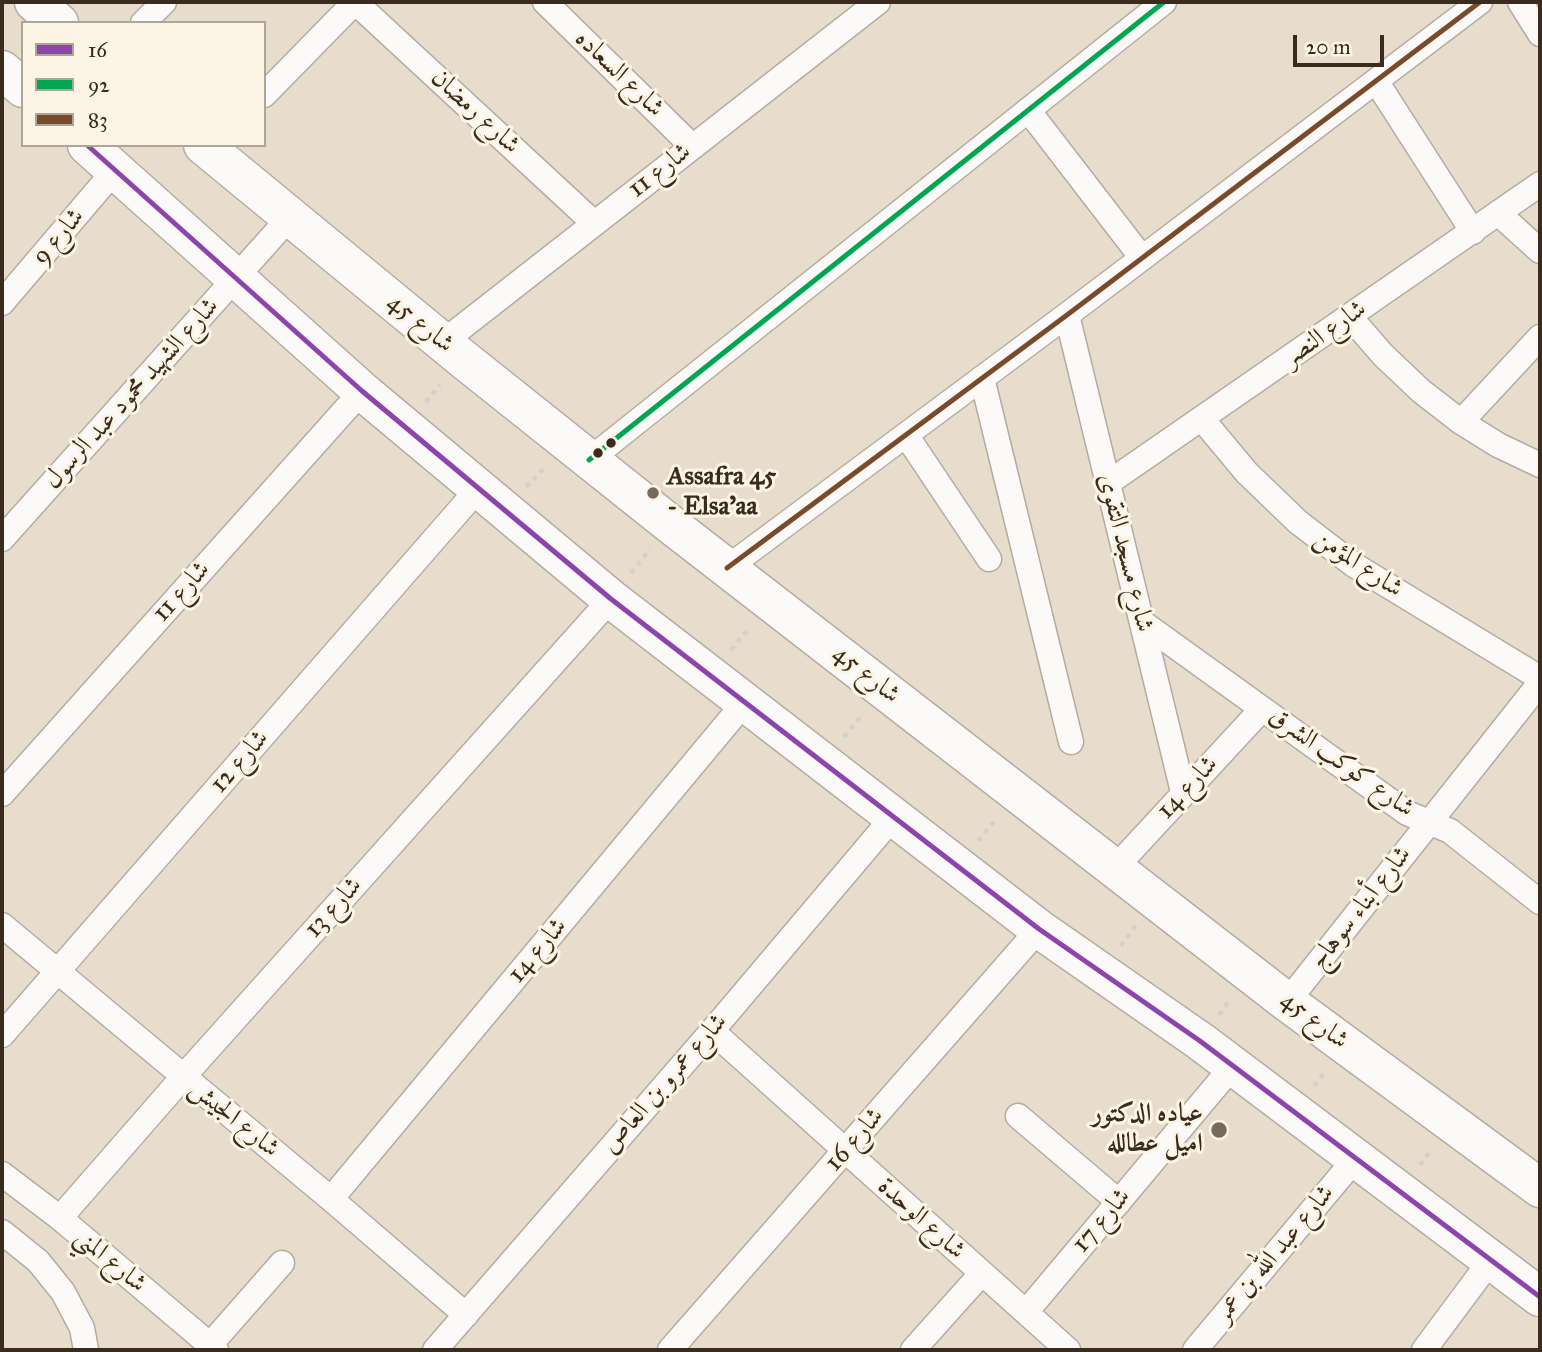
<!DOCTYPE html>
<html>
<head>
<meta charset="utf-8">
<style>
	body { margin:0 }
	#map { position:relative; width:1542px; height:1352px; overflow:hidden; background:#e8ddcd; font-family:"IM FELL Great Primer",serif }
	canvas { display:block }
	.frame { position:absolute; inset:0; border:4px solid #3b2a1e; pointer-events:none }
	.legend { position:absolute; left:21px; top:21px; width:245px; height:126px; box-sizing:border-box; background:#fcf5e5; border:2px solid #afa495; margin:0; padding:9px 12px; list-style:none; font-size:21px; color:#3b2a1e }
	.legend li { display:flex; align-items:center; gap:14px; height:35px }
	.legend b { width:35px; border:2px solid #afa495 }
	.scale { position:absolute; left:1293px; top:35px; width:91px; height:32px; box-sizing:border-box; border:4px solid #3b2a1e; border-top:0; padding-left:9px; font-size:21px; line-height:24px; white-space:nowrap; color:#3b2a1e; -webkit-text-stroke:5px #fcf5e5; paint-order:stroke }
</style>
</head>
<body>
<div id="map">
<canvas width="1542" height="1352"></canvas>
<div class="frame"></div>
<ul class="legend">
<li><b style="height:9px;background:#8e44ad"></b>16</li>
<li><b style="height:9px;background:#00a651"></b>92</li>
<li><b style="height:9px;background:#7a4b2a"></b>83</li>
</ul>
<div class="scale">20 m</div>
</div>
<script>
const g = document.querySelector('canvas').getContext('2d');
g.lineJoin = 'round';
const toPath = rows => new Path2D(rows.map(r => 'M' + r).join(''));
function strokePath(path, color, width, dash) { g.strokeStyle = color; g.lineWidth = width; g.lineCap = dash ? 'butt' : 'round'; g.setLineDash(dash || []); g.stroke(path); }
function label(font, color, halo, rows, align = 'center') {
  g.font = font + ' "IM FELL Great Primer",Amiri,serif'; g.lineWidth = 6; g.setLineDash([]); g.textBaseline = 'middle'; g.strokeStyle = halo; g.fillStyle = color; for (const [text, x, y, turn = 0] of rows) {
    g.save(); g.translate(x, y); g.rotate((+turn || 0) * Math.PI / 180); g.textAlign = isNaN(turn) ? turn : align; if (halo) g.strokeText(text, 0, 0); g.fillText(text, 0, 0); g.restore();
  }
}
const path = toPath([
	[426,402,440,385],
	[526,487,544,468],
	[631,573,650,549],
	[731,650,750,627],
	[844,737,863,714],
	[978,841,997,818],
	[1121,946,1136,925],
	[1219,1015,1230,999],
	[1314,1086,1326,1071],
	[1420,1165,1431,1150]
]);
const street = toPath([
	[355,2,594,223],
	[545,2,692,146],
	[1520,2,1540,34],
	[143,23,164,2],
	[1376,81,1473,232],
	[264,95,355,2],
	[1028,110,1142,258],
	[1498,213,1540,251],
	[2,303,115,170],
	[1067,315,1183,792],
	[1350,317,1383,355,1421,391,1461,422,1498,445,1540,465],
	[443,342,878,2],
	[982,378,1071,742],
	[1202,419,1247,473,1298,522,1354,565,1540,678],
	[1461,422,1540,337],
	[906,435,989,559],
	[589,460,1164,2],
	[1108,483,1540,184],
	[2,539,290,217],
	[727,568,1067,315,1480,2],
	[1143,623,1407,813,1450,831,1540,902],
	[2,794,362,391],
	[1115,868,1262,709],
	[2,925,331,1199,466,1315],
	[1287,1002,1540,683],
	[712,1031,1068,1350],
	[2,1035,478,489],
	[1018,1116,1119,1202],
	[2,1174,60,1218,216,1350],
	[331,1199,745,702],
	[60,1218,183,1077,611,599],
	[2,1232,38,1261,63,1292,82,1328,86,1350],
	[1026,1312,1232,1067],
	[210,1345,282,1263],
	[435,1350,712,1031,894,816],
	[670,1350,1039,929],
	[913,1350,982,1273],
	[1195,1350,1356,1158],
	[1424,1350,1491,1260]
]);
const primary = toPath([
	[34,2,59,23],
	[2,70,23,88],
	[87,145,362,391,611,599,1039,929,1200,1041,1540,1297],
	[203,145,463,359,670,524,1287,1002,1540,1188]
]);
const bus1 = toPath([
	[87,145,362,391,611,599,1039,929,1200,1041,1540,1297]
]);
const bus2 = toPath([
	[589,460,1164,2]
]);
const bus3 = toPath([
	[727,568,1067,315,1480,2]
]);
const markers = [
	[611,443,6,"#3b2a1e"],
	[598,453,6,"#3b2a1e"],
	[653,493,7,"#78695b"],
	[1219,1130,9,"#78695b"]
];
const streetNames = [
	["شارع السعاده",619,74,44],
	["شارع رمضان",475,112,43],
	["شارع 11",660,171,-38],
	["شارع 9",59,237,-50],
	["شارع 45",420,324,39],
	["شارع النصر",1325,334,-35],
	["شارع الشهيد محمود عبد الرسول",132,394,-48],
	["شارع مسجد التقوى",1125,553,76],
	["شارع المؤمن",1358,564,34],
	["شارع 11",182,592,-48],
	["شارع 45",866,675,38],
	["شارع 12",240,762,-49],
	["شارع كوكب الشرق",1341,763,35],
	["شارع 14",1188,788,-47],
	["شارع 13",334,908,-48],
	["شارع أبناء سوهاج",1361,908,-52],
	["شارع 14",538,951,-50],
	["شارع 45",1314,1021,37],
	["شارع عمرو بن العاص",665,1084,-49],
	["شارع الجيش",234,1119,39],
	["شارع 16",855,1140,-49],
	["شارع الوحدة",921,1219,42],
	["شارع 17",1102,1221,-50],
	["شارع عبد الله بن عمر",1275,1254,-50],
	["شارع المني",110,1261,40]
];
const poiNames = [
	["Assafra 45",667,478],
	["- Elsa'aa",667,508],
	["عياده الدكتور",1203,1115,"right"],
	["اميل عطالله",1203,1145,"right"]
];
strokePath(street, '#b4aca1', 27);
strokePath(primary, '#b4aca1', 41);
strokePath(path, '#d4d0cb', 4.5, [5, 5]);
strokePath(street, '#fcfaf8', 24);
strokePath(primary, '#fcfaf8', 38);
strokePath(bus1, '#8e44ad', 5);
strokePath(bus2, '#00a651', 5);
strokePath(bus3, '#7a4b2a', 5);
for (const [x, y, r, color] of markers) { const dot = new Path2D(); dot.arc(x, y, r, 0, 2 * Math.PI); g.fillStyle = color; g.fill(dot); strokePath(dot, '#fcf5e5', 2.5); }
label('26px', '#3b2a1e', '#fcf5e5', streetNames);
label('bold 26px', '#3b2a1e', '#fcf5e5', poiNames, 'left');
</script>
</body>
</html>
